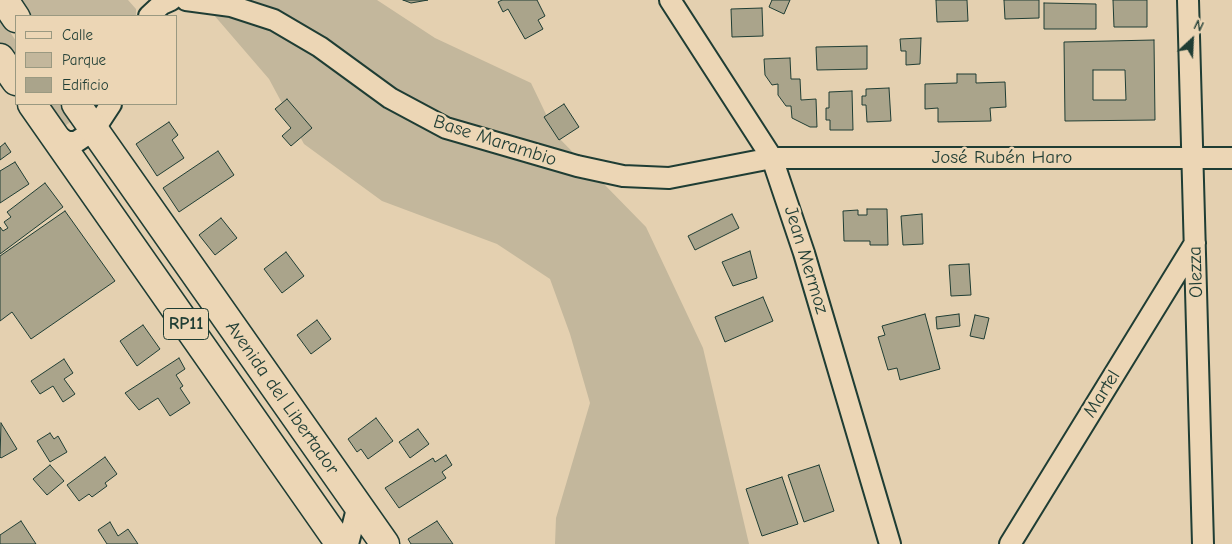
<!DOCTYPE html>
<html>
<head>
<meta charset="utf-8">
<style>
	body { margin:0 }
	#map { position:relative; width:1232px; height:544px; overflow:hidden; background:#e4d0b0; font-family:"Comic Neue",sans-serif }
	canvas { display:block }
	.legend { position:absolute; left:15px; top:15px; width:162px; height:90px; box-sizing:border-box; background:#ecd6b5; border:1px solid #9a9981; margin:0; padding:6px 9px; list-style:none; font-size:15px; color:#1f3d34 }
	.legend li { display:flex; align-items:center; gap:10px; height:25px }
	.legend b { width:25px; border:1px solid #9a9981 }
	.north { position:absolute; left:1167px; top:15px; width:50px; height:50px; -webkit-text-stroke:4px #ecd6b5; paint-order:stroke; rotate:25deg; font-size:14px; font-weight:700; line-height:20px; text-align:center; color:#1f3d34 }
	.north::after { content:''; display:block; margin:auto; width:18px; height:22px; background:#1f3d34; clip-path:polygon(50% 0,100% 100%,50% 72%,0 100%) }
</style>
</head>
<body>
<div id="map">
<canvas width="1232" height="544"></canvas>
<ul class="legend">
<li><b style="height:6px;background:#ecd6b5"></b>Calle</li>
<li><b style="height:14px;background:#c3b79c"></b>Parque</li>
<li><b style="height:14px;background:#aaa48b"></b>Edificio</li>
</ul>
<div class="north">N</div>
</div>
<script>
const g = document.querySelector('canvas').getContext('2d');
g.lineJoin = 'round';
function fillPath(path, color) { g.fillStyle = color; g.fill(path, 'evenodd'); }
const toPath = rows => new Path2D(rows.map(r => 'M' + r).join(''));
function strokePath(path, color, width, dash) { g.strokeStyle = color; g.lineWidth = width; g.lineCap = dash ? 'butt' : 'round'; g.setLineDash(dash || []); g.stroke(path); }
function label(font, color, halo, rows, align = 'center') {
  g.font = font + ' "Comic Neue",sans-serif'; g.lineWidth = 5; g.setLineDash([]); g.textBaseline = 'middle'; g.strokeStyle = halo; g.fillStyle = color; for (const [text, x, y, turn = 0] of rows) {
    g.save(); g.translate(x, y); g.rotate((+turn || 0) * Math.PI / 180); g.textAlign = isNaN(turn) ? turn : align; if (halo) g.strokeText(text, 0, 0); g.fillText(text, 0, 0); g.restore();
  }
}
const green = toPath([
	[18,0,128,0,136,9,136,16,30,16],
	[201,0,377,0,435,38,531,83,556,135,646,227,703,348,749,544,555,544,556,518,590,403,570,334,550,279,497,244,382,201,304,144,269,79],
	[0,17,16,41,16,67,0,44],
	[42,104,62,104,74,119,60,130]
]);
const building = toPath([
	[403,0,428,0,411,3,403,0],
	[502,0,537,0,545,16,538,20,543,29,525,39,508,9,503,12,498,2,502,0],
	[772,0,790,0,784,14,769,7,772,0],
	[936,0,967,0,968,21,937,22,936,0],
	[1004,0,1039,0,1039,18,1005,19,1004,0],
	[1113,0,1147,0,1147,27,1114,27,1113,0],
	[1044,3,1096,4,1096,29,1044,29,1044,3],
	[762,8,763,36,732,37,731,9,762,8],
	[921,38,920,64,906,65,906,51,901,51,900,39,921,38],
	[1154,40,1155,120,1065,121,1064,42,1154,40],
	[1093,70,1125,70,1126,100,1093,100,1093,70],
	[867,46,867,69,817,70,816,47,867,46],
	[790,58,791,79,800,79,801,100,816,99,817,127,810,127,792,118,791,106,786,106,778,95,778,84,772,85,765,75,764,59,790,58],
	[957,74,976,74,976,83,1005,82,1006,107,990,108,991,121,938,122,938,108,925,109,925,84,957,83,957,74],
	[889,88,891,121,867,122,866,105,862,105,862,96,866,96,866,89,889,88],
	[852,91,853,130,830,130,830,120,826,120,826,108,829,108,829,92,852,91],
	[287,99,312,128,291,146,282,136,291,128,275,109,287,99],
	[564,104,579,127,559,140,544,117,564,104],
	[169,122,178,135,172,140,184,158,157,176,136,144,169,122],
	[5,143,11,152,0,160,0,147,5,143],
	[218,151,234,175,179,212,163,188,218,151],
	[15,162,29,184,0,203,0,171,15,162],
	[45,183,63,207,0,254,0,227,3,231,8,228,4,222,11,217,7,212,45,183],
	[867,209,887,209,888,245,870,245,870,241,844,241,843,211,858,210,858,215,867,215,867,209],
	[65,211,115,281,31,339,12,312,0,321,0,256,65,211],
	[732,214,739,228,695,250,688,236,732,214],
	[922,214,923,244,903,245,901,216,922,214],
	[221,218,237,238,215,255,199,235,221,218],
	[750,251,757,278,733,286,722,262,750,251],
	[286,252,304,276,282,293,264,269,286,252],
	[969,264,971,295,951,296,949,265,969,264],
	[763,297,773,321,725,342,715,317,763,297],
	[925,314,940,369,900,380,897,368,888,370,878,337,885,335,882,326,925,314],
	[959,314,960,326,937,329,936,317,959,314],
	[975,315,989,318,984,339,970,336,975,315],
	[317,320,331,339,311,354,297,335,317,320],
	[143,325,160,349,137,366,120,341,143,325],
	[179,358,185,369,176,375,183,386,180,388,190,403,170,416,158,398,139,410,125,393,179,358],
	[64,359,73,373,64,379,75,394,63,402,53,386,40,394,31,381,64,359],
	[376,418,393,441,368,459,361,449,357,452,348,439,376,418],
	[1,423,17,449,1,458,0,457,1,423],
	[418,429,429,444,410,458,399,442,418,429],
	[50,433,54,439,58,436,67,452,50,462,37,441,50,433],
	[446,455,452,465,442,472,446,478,399,508,385,488,433,458,435,462,446,455],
	[105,457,117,474,105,483,107,486,92,497,89,494,79,501,67,485,105,457],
	[50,465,64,481,47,495,33,479,50,465],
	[819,465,834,511,804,522,788,475,819,465],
	[782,477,798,524,762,536,746,489,782,477],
	[21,521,36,544,0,544,0,535,21,521],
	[437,521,453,544,411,544,408,539,437,521],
	[110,522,118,536,128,529,138,544,107,544,98,530,110,522]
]);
const minor = toPath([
	[186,0,231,6,274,20,320,47,390,98,446,128,577,166,623,176,669,178,772,158,1232,158],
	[670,0,772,158,804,253,890,544],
	[1188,0,1203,544],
	[149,16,162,4,171,0],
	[53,133,67,142,76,142,94,130,111,104],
	[348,544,358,505],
	[1010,544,1195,243]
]);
const primary = toPath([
	[4,0,16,18],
	[0,58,16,81],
	[32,104,340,544],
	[76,104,385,544]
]);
const shields = [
	[186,324,45]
];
const shieldNames = [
	["RP11",186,324]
];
const streetNames = [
	["Base Marambio",495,141,18],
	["José Rubén Haro",1002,158],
	["Jean Mermoz",806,260,73],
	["Olezza",1196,272,-92],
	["Martel",1102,394,-58],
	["Avenida del Libertador",282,398,55]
];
fillPath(green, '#c3b79c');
fillPath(building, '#aaa48b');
strokePath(building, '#1f3d34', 1);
strokePath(minor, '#1f3d34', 24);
strokePath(primary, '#1f3d34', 31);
strokePath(minor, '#ecd6b5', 20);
strokePath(primary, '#ecd6b5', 28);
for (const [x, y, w] of shields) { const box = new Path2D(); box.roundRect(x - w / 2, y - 15.5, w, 31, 4); g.fillStyle = '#ecd6b5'; g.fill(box); strokePath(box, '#1f3d34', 1); }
label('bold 18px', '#1f3d34', null, shieldNames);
label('19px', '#1f3d34', '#ecd6b5', streetNames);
</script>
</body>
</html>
